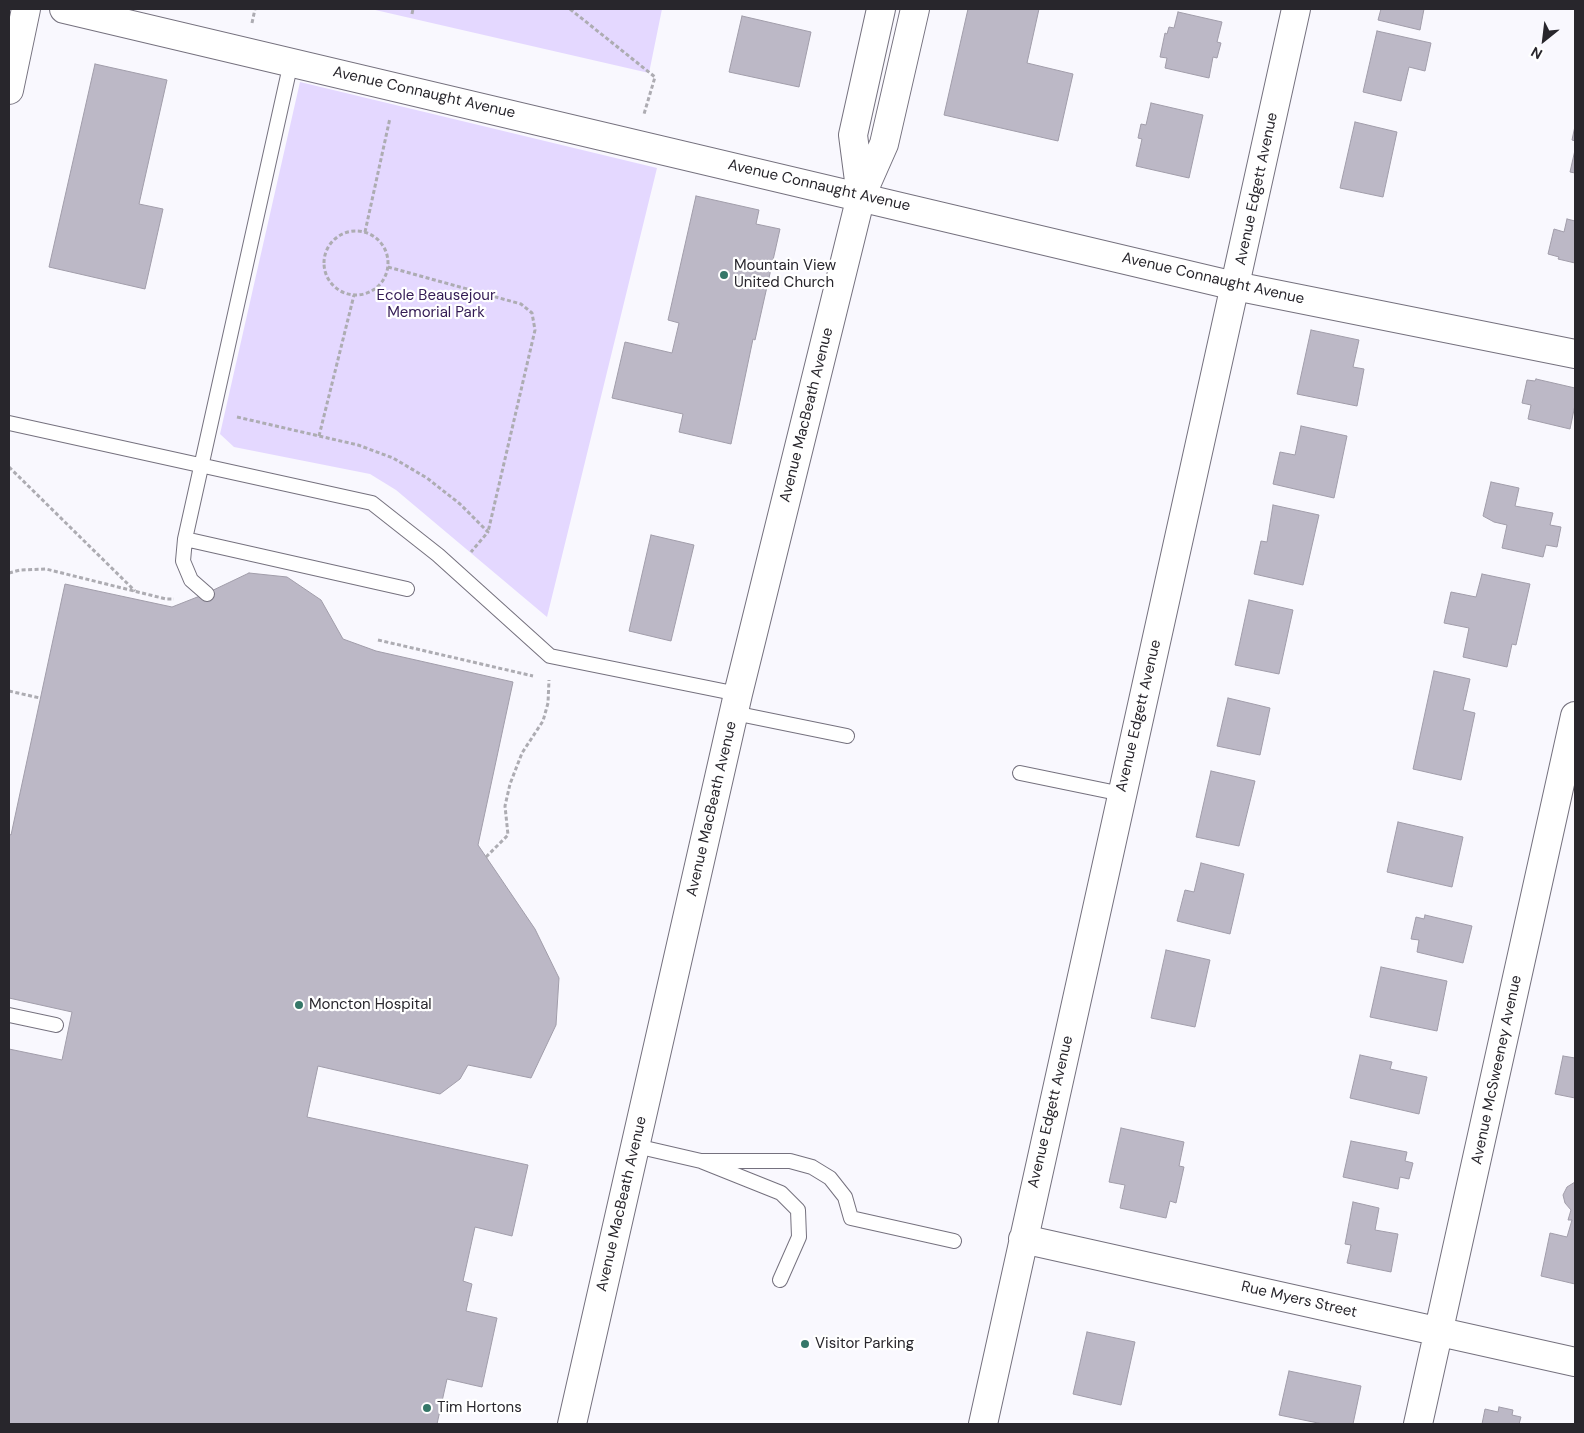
<!DOCTYPE html>
<html>
<head>
<meta charset="utf-8">
<style>
	body { margin:0 }
	#map { position:relative; width:1584px; height:1433px; overflow:hidden; background:#f9f8fe; font-family:"DM Sans",sans-serif }
	canvas { display:block }
	.frame { position:absolute; inset:0; border:10px solid #28262c; pointer-events:none }
	.north { position:absolute; left:1519px; top:15px; width:50px; height:50px; -webkit-text-stroke:4px #fff; paint-order:stroke; rotate:209deg; font-size:14px; font-weight:700; line-height:20px; text-align:center; color:#28262c }
	.north::after { content:''; display:block; margin:auto; width:18px; height:22px; background:#28262c; clip-path:polygon(50% 0,100% 100%,50% 72%,0 100%) }
</style>
</head>
<body>
<div id="map">
<canvas width="1584" height="1433"></canvas>
<div class="frame"></div>
<div class="north">N</div>
</div>
<script>
const g = document.querySelector('canvas').getContext('2d');
g.lineJoin = 'round';
function fillPath(path, color) { g.fillStyle = color; g.fill(path, 'evenodd'); }
const toPath = rows => new Path2D(rows.map(r => 'M' + r).join(''));
function strokePath(path, color, width, dash) { g.strokeStyle = color; g.lineWidth = width; g.lineCap = dash ? 'butt' : 'round'; g.setLineDash(dash || []); g.stroke(path); }
function label(font, color, halo, rows, align = 'center') {
  g.font = font + ' "DM Sans",sans-serif'; g.lineWidth = 4.5; g.setLineDash([]); g.textBaseline = 'middle'; g.strokeStyle = halo; g.fillStyle = color; for (const [text, x, y, turn = 0] of rows) {
    g.save(); g.translate(x, y); g.rotate((+turn || 0) * Math.PI / 180); g.textAlign = isNaN(turn) ? turn : align; if (halo) g.strokeText(text, 0, 0); g.fillText(text, 0, 0); g.restore();
  }
}
const green = toPath([
	[371,9,662,9,649,73],
	[300,82,657,168,547,617,396,490,370,474,234,447,220,434]
]);
const building = toPath([
	[968,9,1039,9,1027,63,1073,74,1058,141,944,115,968,9],
	[1381,9,1424,9,1420,30,1378,20,1381,9],
	[1178,12,1222,22,1217,42,1221,43,1217,58,1213,57,1209,78,1165,68,1167,58,1160,57,1165,33,1167,34,1169,27,1174,28,1178,12],
	[742,16,811,32,799,87,729,72,742,16],
	[1377,31,1431,43,1425,71,1409,67,1401,101,1363,92,1377,31],
	[95,64,167,80,139,204,163,209,145,289,49,267,95,64],
	[1151,103,1203,115,1189,178,1136,166,1142,139,1138,138,1141,124,1146,125,1151,103],
	[1355,122,1397,132,1383,197,1340,188,1355,122],
	[1575,126,1575,141,1572,140,1575,126],
	[1575,150,1575,173,1570,172,1575,150],
	[696,196,759,210,756,224,780,229,755,340,753,339,731,444,679,432,683,414,612,398,625,342,672,353,679,323,668,320,696,196],
	[1567,219,1575,221,1575,263,1558,259,1559,257,1548,254,1554,229,1564,232,1567,219],
	[1311,330,1359,340,1353,367,1364,369,1357,406,1297,394,1311,330],
	[1536,379,1575,388,1575,405,1570,429,1528,419,1531,405,1522,403,1527,380,1535,381,1536,379],
	[1301,426,1347,436,1334,498,1273,484,1280,452,1295,455,1301,426],
	[1491,482,1519,488,1515,506,1553,513,1550,525,1561,527,1557,547,1546,545,1543,557,1502,548,1507,525,1494,522,1483,516,1491,482],
	[1273,505,1319,515,1303,585,1254,574,1261,541,1267,542,1273,505],
	[651,535,694,545,671,641,629,631,651,535],
	[249,573,287,577,321,600,343,639,376,651,513,682,478,845,535,929,559,978,556,1025,531,1078,468,1065,460,1079,440,1094,318,1066,307,1117,528,1165,512,1236,475,1227,463,1281,472,1284,466,1311,497,1318,482,1387,447,1379,437,1424,9,1424,9,1049,62,1060,72,1012,9,998,9,834,11,835,65,584,172,607,205,594,249,573],
	[1482,574,1530,584,1516,645,1512,644,1507,667,1463,657,1469,628,1444,623,1451,592,1476,597,1482,574],
	[1249,600,1293,610,1279,674,1235,665,1249,600],
	[1434,671,1470,679,1463,710,1475,713,1461,780,1413,769,1434,671],
	[1228,698,1270,708,1260,755,1217,746,1228,698],
	[1211,771,1255,781,1239,846,1196,837,1211,771],
	[1398,822,1463,837,1452,887,1387,872,1398,822],
	[1201,863,1244,874,1230,934,1177,921,1185,890,1194,892,1201,863],
	[1425,915,1472,926,1463,963,1417,952,1419,940,1411,939,1416,917,1424,919,1425,915],
	[1166,950,1210,960,1195,1027,1151,1018,1166,950],
	[1381,967,1447,981,1437,1031,1370,1017,1381,967],
	[1360,1055,1392,1062,1390,1069,1427,1077,1419,1114,1350,1098,1360,1055],
	[1563,1056,1575,1058,1575,1098,1555,1094,1563,1056],
	[1121,1128,1184,1142,1179,1166,1184,1167,1176,1203,1170,1201,1166,1218,1120,1208,1125,1185,1109,1182,1121,1128],
	[1351,1141,1407,1152,1405,1161,1413,1163,1409,1179,1400,1177,1398,1189,1343,1177,1351,1141],
	[1575,1182,1575,1284,1541,1276,1550,1233,1567,1237,1572,1220,1568,1220,1571,1210,1565,1203,1563,1195,1567,1187,1575,1182],
	[1353,1202,1379,1208,1375,1230,1398,1234,1391,1272,1347,1263,1351,1245,1345,1244,1353,1202],
	[1087,1332,1135,1342,1121,1405,1073,1394,1087,1332],
	[1289,1371,1361,1386,1353,1424,1323,1424,1279,1415,1289,1371],
	[1499,1407,1513,1410,1512,1415,1521,1417,1519,1424,1482,1424,1485,1409,1498,1412,1499,1407]
]);
const path = toPath([
	[570,9,655,77,644,114],
	[412,14,413,9],
	[252,23,255,9],
	'324 263a32 32 0 1 1 64 0a32 32 0 1 1-64 0Z',
	[365,232,390,118],
	[388,267,521,304,532,313,535,330,488,532],
	[237,417,358,445,393,458,427,478,460,504,488,532,471,552],
	[319,436,354,295],
	[9,467,135,591],
	[9,573,20,570,46,569,166,599,174,599],
	[378,640,533,676],
	[9,691,40,698],
	[486,857,508,835,505,806,510,784,522,753,543,721,548,703,549,680]
]);
const service = toPath([
	[9,423,372,503,438,555,550,656,738,694],
	[185,539,407,589],
	[207,594,191,580,183,561,185,539,291,62],
	[734,713,847,736],
	[1020,773,1122,794],
	[9,1015,56,1025],
	[636,1146,701,1161,781,1193,798,1210,799,1237,780,1280],
	[701,1161,790,1161,812,1167,830,1178,845,1197,851,1218,954,1241]
]);
const minor = toPath([
	[9,90,26,9],
	[1023,1239,1575,1362],
	[572,1424,738,694,861,196],
	[983,1424,1296,9],
	[1418,1424,1575,716]
]);
const tertiary = toPath([
	[64,9,1235,286,1575,354],
	[861,196,884,144,915,9],
	[861,196,853,135,881,9]
]);
const markers = [
	[724,275,5,"#357768"],
	[299,1005,5,"#357768"],
	[805,1344,5,"#357768"],
	[427,1408,5,"#357768"]
];
const streetNames = [
	["Avenue Connaught Avenue",424,93,13],
	["Avenue Connaught Avenue",819,186,13],
	["Avenue Edgett Avenue",1257,189,-78],
	["Avenue Connaught Avenue",1213,279,13],
	["Avenue MacBeath Avenue",807,415,-76],
	["Avenue Edgett Avenue",1139,716,-77],
	["Avenue MacBeath Avenue",712,809,-77],
	["Avenue McSweeney Avenue",1497,1070,-78],
	["Avenue Edgett Avenue",1051,1112,-77],
	["Avenue MacBeath Avenue",622,1204,-77],
	["Rue Myers Street",1299,1300,13]
];
const poiNames = [
	["Mountain View",734,266],
	["United Church",734,283],
	["Moncton Hospital",309,1005],
	["Visitor Parking",815,1344],
	["Tim Hortons",437,1408]
];
const parkNames = [
	["Ecole Beausejour",436,296],
	["Memorial Park",436,313]
];
fillPath(green, '#e4d8ff');
fillPath(building, '#bcb8c6');
strokePath(building, '#a19daa', 1);
strokePath(service, '#75717e', 16);
strokePath(minor, '#75717e', 30);
strokePath(tertiary, '#75717e', 30);
strokePath(path, '#adacb2', 3, [4, 2.5]);
strokePath(service, '#fff', 14);
strokePath(minor, '#fff', 28);
strokePath(tertiary, '#fff', 28);
for (const [x, y, r, color] of markers) { const dot = new Path2D(); dot.arc(x, y, r, 0, 2 * Math.PI); g.fillStyle = color; g.fill(dot); strokePath(dot, '#fff', 2); }
label('15px', '#28262c', '#fff', streetNames);
label('15px', '#28262c', '#fff', poiNames, 'left');
label('15px', '#331b54', '#fff', parkNames);
</script>
</body>
</html>
